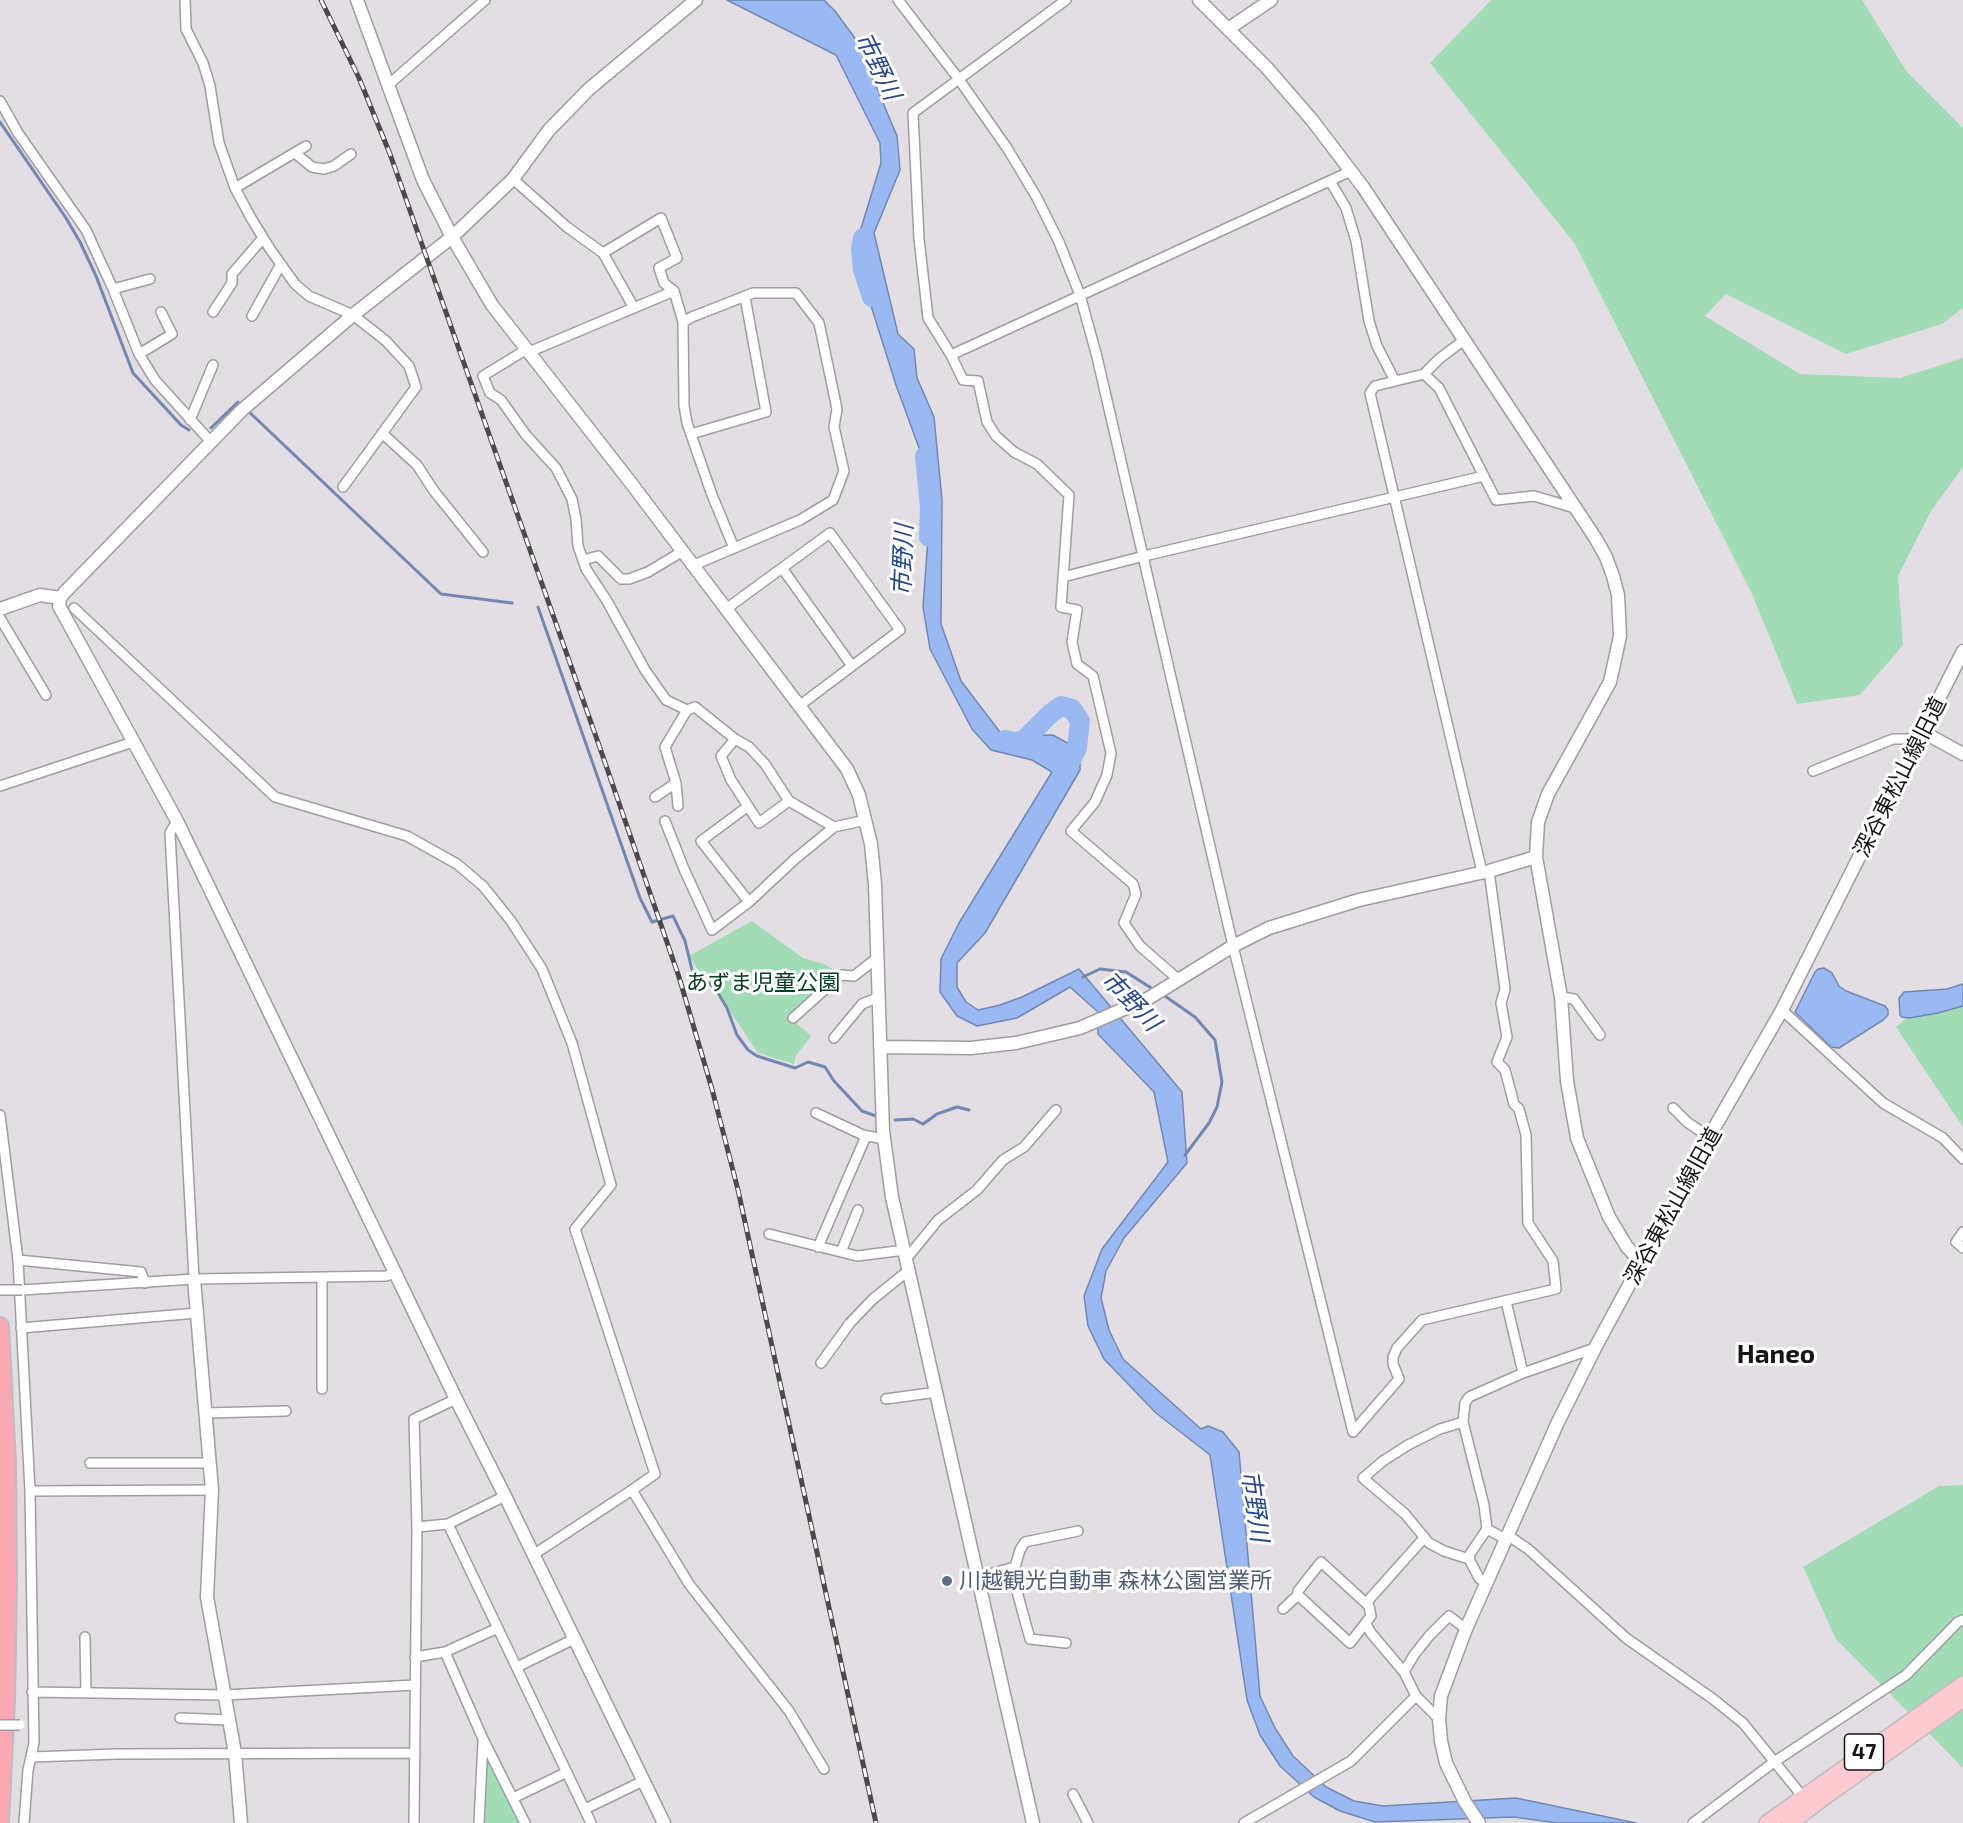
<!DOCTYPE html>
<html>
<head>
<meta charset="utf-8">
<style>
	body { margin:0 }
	canvas { display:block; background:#e3dee3 }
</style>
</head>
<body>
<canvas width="1963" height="1823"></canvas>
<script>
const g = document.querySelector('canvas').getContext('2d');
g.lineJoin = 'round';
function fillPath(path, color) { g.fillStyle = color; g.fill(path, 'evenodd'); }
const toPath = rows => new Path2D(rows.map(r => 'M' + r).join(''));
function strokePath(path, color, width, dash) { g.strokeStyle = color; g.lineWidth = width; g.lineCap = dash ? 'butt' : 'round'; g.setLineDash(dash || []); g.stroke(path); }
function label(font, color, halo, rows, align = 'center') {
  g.font = font + ' "Exo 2","Noto Sans JP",sans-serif'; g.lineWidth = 6; g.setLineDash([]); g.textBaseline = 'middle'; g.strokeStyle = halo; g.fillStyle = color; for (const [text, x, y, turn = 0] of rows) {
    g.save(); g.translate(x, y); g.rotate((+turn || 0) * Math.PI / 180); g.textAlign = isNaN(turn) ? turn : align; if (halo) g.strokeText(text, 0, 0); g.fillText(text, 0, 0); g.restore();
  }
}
const green = toPath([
	[1491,0,1862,0,1907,72,1963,128,1963,308,1942,324,1846,354,1726,294,1705,316,1800,374,1900,378,1963,358,1963,467,1931,511,1898,576,1903,645,1860,695,1797,704,1752,594,1575,244,1430,63],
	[752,921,803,958,824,964,838,972,790,1018,811,1036,796,1056,794,1064,758,1053,720,996,705,980,689,956],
	[1963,996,1963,1127,1896,1027,1923,1003],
	[1963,1485,1963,1768,1836,1639,1803,1567,1939,1486],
	[490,1760,521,1823,483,1823,483,1761]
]);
const water = toPath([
	[727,0,824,0,835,11,857,41,897,136,900,170,874,233,898,334,914,349,917,378,934,417,942,500,941,624,961,681,1003,736,1053,735,1080,750,1080,770,985,933,957,963,957,987,966,1002,978,1010,1000,1005,1022,997,1079,969,1182,1092,1187,1163,1124,1238,1106,1271,1101,1298,1109,1330,1123,1359,1201,1429,1208,1426,1223,1432,1239,1452,1260,1696,1275,1728,1293,1756,1326,1787,1354,1801,1383,1806,1516,1798,1636,1823,1557,1823,1514,1817,1375,1822,1340,1811,1314,1797,1280,1766,1260,1735,1247,1700,1210,1455,1156,1413,1104,1359,1088,1326,1084,1296,1102,1249,1168,1162,1154,1092,1098,1034,1098,1012,1070,987,1017,1018,977,1026,957,1016,940,992,941,959,959,923,1052,772,1032,760,991,750,972,729,930,649,923,607,931,497,922,456,896,385,867,293,858,238,881,163,880,143,836,55,727,0],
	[1824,968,1832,973,1839,986,1846,991,1885,1006,1888,1010,1888,1015,1883,1020,1839,1048,1831,1047,1795,1012,1815,972,1818,969,1824,968],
	[1963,984,1963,1006,1938,1013,1909,1018,1902,1017,1900,1015,1899,998,1904,992,1947,989,1963,984]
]);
const stream = toPath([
	[0,122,66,218,80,242,96,276,133,373,181,425,189,430],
	[247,410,441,594,512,603],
	[211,428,238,402,242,406],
	[538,607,640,898,652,922,673,916,685,941,692,970,715,988,727,1008,737,1035,748,1050,757,1056,795,1068,808,1062,825,1067,834,1081,862,1111,876,1116],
	[1083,977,1100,969,1126,972,1156,991],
	[1162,994,1195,1017,1215,1040,1222,1082,1217,1107,1209,1123,1185,1155],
	[895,1120,913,1119,923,1124,937,1114,957,1107,969,1110]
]);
const river = toPath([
	[863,238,861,249,863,270,872,297],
	[925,456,930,508,929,537],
	[1005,740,1014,742,1023,741,1050,714,1061,706,1072,709,1080,721,1077,748,1066,770]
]);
const minor = toPath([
	[185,0,186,29,203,63,210,86,219,143,235,188,251,218,270,249,295,284,309,296,353,315,386,341,409,366,416,387,343,487],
	[898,0,958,78,1007,148,1036,196,1059,242,1080,295,1097,357,1233,946,1353,1432,1399,1379,1393,1364,1393,1357,1397,1348,1422,1320,1556,1289,1553,1261,1528,1223,1526,1135,1519,1109,1514,1104,1505,1070,1497,1062,1507,1037,1501,1003,1505,989,1489,871],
	[1066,0,913,113,919,239,928,318,951,355,963,380,978,381,987,422,996,436,1014,452,1037,464,1069,495,1061,607,1077,610,1072,642,1077,664,1093,676,1111,753,1107,775,1095,802,1071,831,1133,884,1136,894,1124,923,1140,946,1179,980],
	[387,86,485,0],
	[0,101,18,133,86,230,113,289,139,354,155,380,211,442],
	[295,153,312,167,324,169,334,166,351,154],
	[513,179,567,227,603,253,634,308],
	[1330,181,1346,208,1356,241,1369,321,1377,346,1395,381],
	[235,188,306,146],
	[603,253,661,218,677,258,659,268,664,283,674,291,683,322,684,406,687,423,712,495,734,548],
	[113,289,150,279],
	[213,312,232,283,232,274,263,238],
	[252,316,281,264],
	[683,322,692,317,753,293,796,293,819,323,837,409,834,427,844,471,833,500,800,520,694,565],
	[1464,340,1439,359,1424,374,1375,386,1370,393,1482,872],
	[527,349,483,376,490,393,501,400,526,435,556,468,572,499,576,519,578,546,586,569,607,601,645,670,666,700,687,710,695,707,735,739,749,747,765,764,789,801,834,827,866,820],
	[529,352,674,291],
	[139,354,172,334,161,312],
	[951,355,1351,171],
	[1424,374,1439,388,1496,500,1534,496,1575,508],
	[190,420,213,365],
	[382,433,417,465,434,491,483,552],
	[691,434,766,412,745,297],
	[583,560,598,556,621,579,629,579,648,572,683,551],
	[782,568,852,666],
	[1063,577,1144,556,1484,476],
	[74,608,275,797,407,836,457,864,483,886,511,921,542,969,572,1043,611,1185,575,1229,655,1474,632,1490],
	[726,609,830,533,900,630,799,706],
	[0,618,46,695],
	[735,739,721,756,731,780,759,823,789,801],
	[1813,771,1893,739,1908,739,1917,743],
	[676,783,678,806],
	[0,786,133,742],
	[655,797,676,783,665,747,687,710],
	[747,807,701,841,749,902],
	[177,821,170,833,194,1279],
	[665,821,684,869,712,930,749,902,795,859,834,827],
	[1561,997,1574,999,1600,1035],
	[1782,1010,1883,1103,1943,1138,1963,1159],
	[793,1018,841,975,854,976,877,958],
	[834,1038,862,1004,879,997],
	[1673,1108,1687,1122,1709,1137],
	[816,1113,863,1135,884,1139],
	[0,1115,18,1260,141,1272,145,1283],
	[1963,1232,1956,1242,1963,1248],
	[769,1234,857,1256,905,1250],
	[818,1247,866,1136],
	[841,1252,858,1210],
	[907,1258,938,1220,977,1190,1003,1160,1024,1147,1056,1110],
	[18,1260,30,1491,34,1743,28,1770,24,1823],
	[322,1277,322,1389],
	[22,1290,194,1279,386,1276,397,1273],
	[1506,1301,1523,1373],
	[21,1328,197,1313],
	[821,1363,850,1323,873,1299,909,1270],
	[886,1399,937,1392],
	[206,1413,286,1411],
	[1463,1422,1440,1429,1408,1445,1383,1461,1363,1478,1405,1514,1429,1543,1444,1551,1469,1559],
	[90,1463,210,1463],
	[30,1491,212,1490],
	[448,1524,591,1823],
	[417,1527,448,1524,505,1496],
	[1487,1529,1507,1540],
	[1509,1536,1528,1549,1626,1638,1713,1699,1743,1723,1803,1797],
	[533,1555,632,1490,689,1584,789,1711,824,1769],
	[1321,1562,1369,1606,1371,1616,1350,1643,1298,1595,1298,1591,1321,1562],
	[1015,1567,1016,1588,1030,1639,1066,1643],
	[978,1577,1015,1567,1020,1550,1025,1542,1078,1531],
	[1486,1583,1479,1578,1469,1559,1470,1554,1487,1529,1484,1505,1463,1422,1465,1403,1469,1397,1523,1373,1595,1348],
	[1366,1603,1424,1538],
	[1283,1609,1298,1595],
	[1366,1624,1371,1633,1404,1672],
	[85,1637,86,1693],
	[445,1652,483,1739,525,1823],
	[415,1657,445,1652,498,1628],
	[517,1667,574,1639],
	[32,1692,225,1695,415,1685],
	[1416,1696,1439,1719],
	[180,1718,229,1720],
	[32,1757,117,1754,415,1753],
	[1073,1794,1088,1823],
	[513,1798,567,1772],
	[585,1809,643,1781],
	[414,1823,417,1527,414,1419,456,1399],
	[479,1823,483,1742],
	[1244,1823,1351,1761,1416,1696,1404,1672,1414,1655,1429,1636,1449,1616,1466,1629],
	[1693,1823,1774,1762,1906,1675,1958,1622,1963,1620]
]);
const tertiary = toPath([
	[357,0,423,180,452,237,492,305,631,483,847,769,859,795,871,844,875,884,883,1131,892,1197,1033,1823],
	[1199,0,1267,68,1312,120,1363,187,1596,539,1606,557,1613,576,1618,595,1620,636,1610,682,1548,794,1538,822,1536,857,1561,997,1567,1081,1577,1138,1609,1217,1627,1247,1642,1263],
	[1228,29,1271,0],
	[0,609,40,595,60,598],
	[1923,732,1963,754],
	[880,1047,971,1048,1016,1043,1080,1028,1149,998,1233,946,1269,928,1359,900,1489,871,1536,857],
	[194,1279,212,1490,207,1597,235,1753,241,1823],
	[664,1823,505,1496,456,1399,177,821,59,606,60,598,65,592,242,410,353,315,452,237,513,179,549,130,589,89,696,0],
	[1479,1823,1465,1802,1446,1763,1441,1741,1439,1719,1441,1696,1466,1629,1558,1422,1595,1348,1709,1137,1782,1010,1963,651]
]);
const primary = toPath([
	[1767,1823,1963,1684],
	[1790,1823,1827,1795,1963,1699]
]);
const motorway = toPath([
	[0,1326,7,1462,8,1582,6,1701,0,1823]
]);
const rail = toPath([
	[321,0,359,78,390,154,600,748,679,977,712,1089,738,1190,876,1823]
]);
const minorBridge = toPath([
	[0,1290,22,1290],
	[0,1725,20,1725]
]);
const markers = [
	[947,1581,6,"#5c6f8a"]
];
const shields = [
	[1864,1752,39]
];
const shieldNames = [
	["47",1864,1752]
];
const streetNames = [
	["深谷東松山線旧道",1900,777,-63],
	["深谷東松山線旧道",1673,1206,-61]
];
const parkNames = [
	["あずま児童公園",763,983]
];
const serviceNames = [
	["川越観光自動車 森林公園営業所",959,1581]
];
const waterNames = [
	["市野川",878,66,64],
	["市野川",903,560,-88],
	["市野川",1131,1001,46],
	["市野川",1255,1506,82]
];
const quarterNames = [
	["Haneo",1776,1354]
];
fillPath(green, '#a2dcb7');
fillPath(water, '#9ab9f3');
strokePath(water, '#7288b1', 1.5);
strokePath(stream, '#7288b1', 3);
strokePath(river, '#9ab9f3', 20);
strokePath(minor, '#a19ca2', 12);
strokePath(tertiary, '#a19ca2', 15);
strokePath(primary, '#bebdbe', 18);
strokePath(motorway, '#bebdbe', 20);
strokePath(minor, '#fff', 9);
strokePath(tertiary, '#fff', 12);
strokePath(primary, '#fccbd1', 15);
strokePath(motorway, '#faa9b3', 16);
strokePath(rail, '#4b494b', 5);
strokePath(rail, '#fff', 3, [9]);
strokePath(minorBridge, '#a19ca2', 12, []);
strokePath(minorBridge, '#fff', 9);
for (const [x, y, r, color] of markers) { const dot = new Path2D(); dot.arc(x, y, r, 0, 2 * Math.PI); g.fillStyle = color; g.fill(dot); strokePath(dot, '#fff', 2); }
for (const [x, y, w] of shields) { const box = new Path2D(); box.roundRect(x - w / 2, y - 18, w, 36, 4.5); g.fillStyle = '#fff'; g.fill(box); strokePath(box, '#161516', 1.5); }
label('bold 21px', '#161516', null, shieldNames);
label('22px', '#161516', '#fff', streetNames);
label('22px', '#053c22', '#fff', parkNames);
label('22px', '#4e5e75', '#fff', serviceNames, 'left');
label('italic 24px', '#26478b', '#fff', waterNames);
label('bold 26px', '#161516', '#fff', quarterNames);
</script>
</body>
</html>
